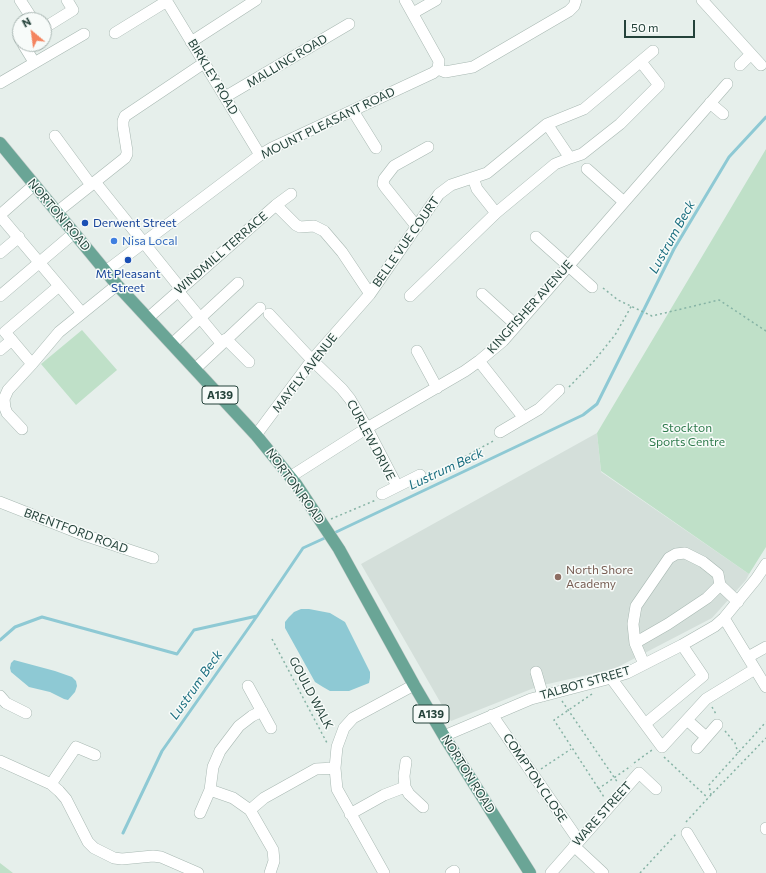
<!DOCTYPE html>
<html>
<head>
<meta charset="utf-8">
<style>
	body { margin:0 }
	#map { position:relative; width:766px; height:873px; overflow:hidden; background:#e6efeb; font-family:Commissioner,sans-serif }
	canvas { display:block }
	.north { position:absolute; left:12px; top:12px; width:40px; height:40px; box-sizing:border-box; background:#f7fbf9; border:1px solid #a3b1ad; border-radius:50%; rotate:331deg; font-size:11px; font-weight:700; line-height:16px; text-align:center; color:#24423a }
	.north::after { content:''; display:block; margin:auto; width:14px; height:18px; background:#f4845f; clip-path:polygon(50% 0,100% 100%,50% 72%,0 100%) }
	.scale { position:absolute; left:624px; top:20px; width:71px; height:18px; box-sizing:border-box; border:2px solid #24423a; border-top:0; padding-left:5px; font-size:12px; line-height:14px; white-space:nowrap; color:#24423a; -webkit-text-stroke:3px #f7fbf9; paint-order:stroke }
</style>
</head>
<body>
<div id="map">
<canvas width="766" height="873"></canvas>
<div class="north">N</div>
<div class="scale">50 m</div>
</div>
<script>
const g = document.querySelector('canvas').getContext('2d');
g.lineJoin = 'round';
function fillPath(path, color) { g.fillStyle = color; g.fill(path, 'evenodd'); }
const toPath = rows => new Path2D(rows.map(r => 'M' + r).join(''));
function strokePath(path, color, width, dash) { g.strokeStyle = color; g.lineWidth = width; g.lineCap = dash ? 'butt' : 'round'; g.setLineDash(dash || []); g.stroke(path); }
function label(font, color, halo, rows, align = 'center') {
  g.font = font + ' Commissioner,sans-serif'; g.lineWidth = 3; g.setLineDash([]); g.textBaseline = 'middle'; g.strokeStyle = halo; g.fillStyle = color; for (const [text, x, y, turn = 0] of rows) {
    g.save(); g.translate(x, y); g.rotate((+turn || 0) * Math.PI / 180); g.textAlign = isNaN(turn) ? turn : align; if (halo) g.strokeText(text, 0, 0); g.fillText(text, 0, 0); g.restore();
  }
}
const built = toPath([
	[597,433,601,472,749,574,746,580,712,618,614,669,539,686,451,721,361,564]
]);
const green = toPath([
	[766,149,766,547,749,574,601,471,597,433],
	[82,330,117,370,76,405,41,364],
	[0,863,13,873,0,873]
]);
const water = toPath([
	[301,609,309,609,330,613,345,622,370,672,370,678,369,683,349,691,330,691,323,687,315,682,285,628,285,622,289,617,294,612],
	[14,660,55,671,72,677,76,681,77,686,75,692,68,700,64,699,50,692,29,687,11,672,10,668,11,663]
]);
const stream = toPath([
	[332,534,583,415,597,404,674,249,729,157,766,117],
	[0,640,15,627,42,617,177,654,194,630,257,616],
	[123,833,162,751,257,616,303,548,327,537]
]);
const path = toPath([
	[603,288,618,300,652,316,719,300,766,331],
	[569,387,594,361,615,335,632,305],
	[430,476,495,440],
	[331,519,376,500],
	[272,639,327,743],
	[592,694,554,720,604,797],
	[562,701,618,783],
	[712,707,716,714],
	[725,731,735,743,738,753],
	[664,757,708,798],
	[634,763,652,750],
	[541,769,571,749],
	[598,789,631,766],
	[711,795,709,785,766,722],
	[686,822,708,798,766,738],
	[640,873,677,833]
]);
const minor = toPath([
	[20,0,33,20],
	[166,0,260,155],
	[405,0,439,61,438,69],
	[702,0,761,65],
	[413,13,436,0],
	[44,28,73,10,67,0],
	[115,33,167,1],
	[191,42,256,0],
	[23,44,34,62],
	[740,65,750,55],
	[438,69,445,72,473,67,569,11,574,6,576,0],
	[0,83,84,34],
	[225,97,349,24],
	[710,103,723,114],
	[353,111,376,148],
	[547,124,570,158,582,154,620,124,659,85,641,62],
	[55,136,91,185],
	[587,169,624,202],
	[473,178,477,189,496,213,555,164,570,158],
	[95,182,181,289],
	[276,205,296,225,300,227,314,226,324,231,342,252,370,294],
	[57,212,125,158,127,154,127,151,123,126,123,121,125,116,204,63],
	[0,215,34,185],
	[0,216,82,313],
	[417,227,385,187,383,184,384,179,394,166,428,147],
	[536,237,592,287],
	[0,253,19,237],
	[106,271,260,155,272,148,433,73,438,69],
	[178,291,221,343],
	[482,294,516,325],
	[0,296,74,233],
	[410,296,496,213],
	[269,314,312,360,342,389,350,399,367,428,397,486],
	[148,318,276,205,291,194],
	[226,339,249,362],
	[172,344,238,283],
	[0,350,12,340],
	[417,351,437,388],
	[479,361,524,418],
	[32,364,5,332,59,286],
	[195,369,260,308],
	[22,429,7,413,5,408,4,399,8,390,32,364,59,332,117,285],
	[500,432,539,409,559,390],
	[256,435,312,360,370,294,439,194,451,185,487,173,547,124,584,109,653,51],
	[290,477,367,428,465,371,479,361,503,341,727,84],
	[382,494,420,475],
	[0,502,81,534,153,558],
	[724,618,766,687],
	[635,643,668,624,707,598,720,585],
	[748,657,766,647],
	[644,664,635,643,633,624,636,606,669,558,676,554,685,553,703,562,718,574,720,585,738,602],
	[536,672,543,696],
	[611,678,662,747,706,699,755,669],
	[248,686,271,728],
	[0,696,6,703,26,713],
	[492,715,579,841],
	[687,720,706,737],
	[645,724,703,676,682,645],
	[444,736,531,699,611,678,627,673,682,645,715,626,724,618,756,579,766,564],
	[697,748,717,725],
	[0,761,51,784,59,791,66,799,88,842,94,848,114,858,122,859,153,856,161,857,198,873],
	[406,762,404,776,405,787,409,794,423,807],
	[51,784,76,747,95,755],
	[210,790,233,798,250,810,273,850,274,861,270,873],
	[250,810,264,798,316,769,335,768],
	[200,813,210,790,213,767,220,751,239,726,252,716,262,711],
	[350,814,384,795,405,787],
	[766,829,766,828],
	[687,833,711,873],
	[574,846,603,873],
	[384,873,337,789,335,768,337,747,344,728,353,718,414,685],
	[451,873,454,871],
	[551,873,639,773,656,789]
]);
const major = toPath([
	[0,143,117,285,256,435,296,484,339,549,414,685,444,736,530,873]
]);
const markers = [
	[85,223,4,"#1a4fb4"],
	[114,241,4,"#3f7fe0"],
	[128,260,4,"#1a4fb4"],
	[558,577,4,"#8d6e63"]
];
const shields = [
	[220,395,36],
	[431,714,36]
];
const shieldNames = [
	["A139",220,395],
	["A139",431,714]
];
const streetNames = [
	["MALLING ROAD",287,61,-31],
	["BIRKLEY ROAD",213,77,59],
	["MOUNT PLEASANT ROAD",328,123,-26],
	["NORTON ROAD",59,215,50],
	["BELLE VUE COURT",406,242,-55],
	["WINDMILL TERRACE",221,253,-41],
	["KINGFISHER AVENUE",530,307,-48],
	["MAYFLY AVENUE",305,373,-52],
	["CURLEW DRIVE",371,440,62],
	["NORTON ROAD",295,486,54],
	["BRENTFORD ROAD",76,531,20],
	["TALBOT STREET",585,683,-16],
	["GOULD WALK",311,693,62],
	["NORTON ROAD",468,774,58],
	["COMPTON CLOSE",535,778,56],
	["WARE STREET",602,814,-48]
];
const transitNames = [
	["Derwent Street",93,223],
	["Mt Pleasant",128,274,"center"],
	["Street",128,288,"center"]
];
const shopNames = [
	["Nisa Local",122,241]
];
const parkNames = [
	["Stockton",687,428],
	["Sports Centre",687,442]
];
const educationNames = [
	["North Shore",566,570],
	["Academy",566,584]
];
const waterNames = [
	["Lustrum Beck",672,237,-61],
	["Lustrum Beck",446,469,-25],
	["Lustrum Beck",196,685,-55]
];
fillPath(built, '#d4dfda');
fillPath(green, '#bfe0c8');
fillPath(water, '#8ec9d4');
strokePath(stream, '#8ec9d4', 3);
strokePath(minor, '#a8b8b2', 12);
strokePath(major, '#c2cac8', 13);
strokePath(path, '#86b3a5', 1.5, [2, 3]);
strokePath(minor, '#fff', 11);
strokePath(major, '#6aa596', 12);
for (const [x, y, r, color] of markers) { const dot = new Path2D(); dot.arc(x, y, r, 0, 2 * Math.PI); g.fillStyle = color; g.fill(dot); strokePath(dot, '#f7fbf9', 1.5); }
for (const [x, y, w] of shields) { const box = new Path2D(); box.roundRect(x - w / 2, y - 9, w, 18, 3); g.fillStyle = '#f7fbf9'; g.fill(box); strokePath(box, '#24423a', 1); }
label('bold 11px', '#24423a', null, shieldNames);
label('12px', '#24423a', '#f7fbf9', streetNames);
label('12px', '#164399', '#f7fbf9', transitNames, 'left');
label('12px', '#366cbe', '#f7fbf9', shopNames, 'left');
label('12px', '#2d7a4b', '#f7fbf9', parkNames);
label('12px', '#785e54', '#f7fbf9', educationNames, 'left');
label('italic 13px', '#1c6f80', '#f7fbf9', waterNames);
</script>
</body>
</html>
